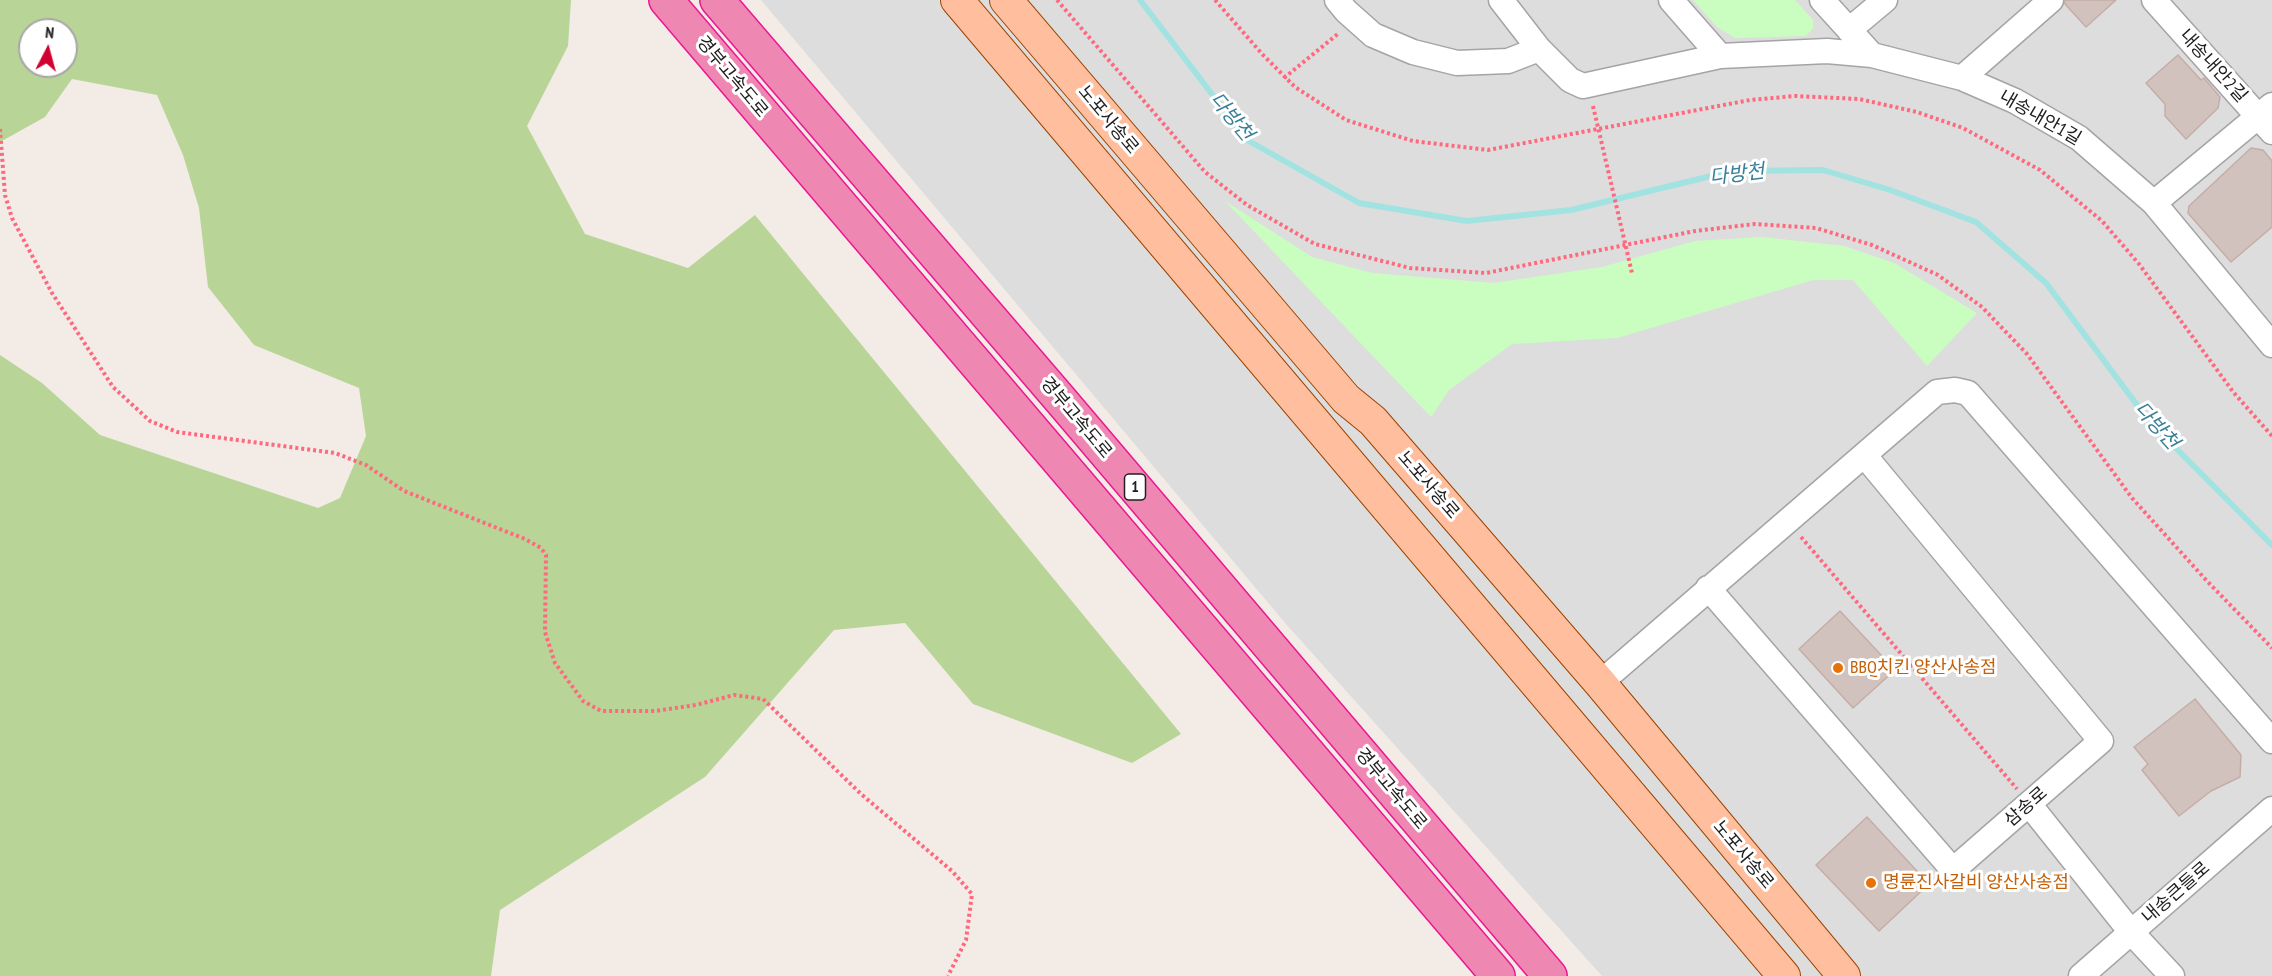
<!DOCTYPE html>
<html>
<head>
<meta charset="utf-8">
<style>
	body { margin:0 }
	#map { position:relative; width:2272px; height:976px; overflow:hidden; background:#f2ebe6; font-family:"PT Sans Narrow",sans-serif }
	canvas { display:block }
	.north { position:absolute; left:18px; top:18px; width:60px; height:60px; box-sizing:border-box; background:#fff; border:2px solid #a6a6a6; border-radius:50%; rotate:6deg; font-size:16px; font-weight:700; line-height:24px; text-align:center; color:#202020 }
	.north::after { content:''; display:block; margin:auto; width:21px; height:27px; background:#d00032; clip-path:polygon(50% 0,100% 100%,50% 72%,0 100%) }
</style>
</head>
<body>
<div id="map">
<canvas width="2272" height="976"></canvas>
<div class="north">N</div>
</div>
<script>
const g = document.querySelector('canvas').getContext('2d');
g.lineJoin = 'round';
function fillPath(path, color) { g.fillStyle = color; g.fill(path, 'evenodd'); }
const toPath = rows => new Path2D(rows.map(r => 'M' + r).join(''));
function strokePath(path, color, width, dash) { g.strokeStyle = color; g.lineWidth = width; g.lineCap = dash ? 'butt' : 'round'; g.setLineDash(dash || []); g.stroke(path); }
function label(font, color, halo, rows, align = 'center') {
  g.font = font + ' "PT Sans Narrow","Noto Sans KR",sans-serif'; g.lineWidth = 6; g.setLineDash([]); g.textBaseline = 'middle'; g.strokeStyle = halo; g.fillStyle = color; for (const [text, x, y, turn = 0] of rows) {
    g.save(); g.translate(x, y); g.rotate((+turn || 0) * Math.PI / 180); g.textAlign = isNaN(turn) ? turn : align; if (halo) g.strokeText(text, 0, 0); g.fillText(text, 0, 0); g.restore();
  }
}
const residential = toPath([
	[761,0,2272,0,2272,976,1602,976,1286,624]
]);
const forest = toPath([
	[0,0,571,0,568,46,527,126,585,234,688,268,755,215,1181,734,1132,763,973,704,905,623,834,630,705,777,500,910,491,976,0,976,0,355,42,383,100,435,318,508,340,498,366,436,359,388,254,345,208,287,199,208,183,155,157,95,72,79,45,117,0,142],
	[30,30,66,30,66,66,30,66]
]);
const park = toPath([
	[1693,0,1795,0,1813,20,1813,28,1806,36,1735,38,1717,27],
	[1225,201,1312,257,1372,273,1494,283,1602,267,1695,241,1762,237,1844,246,1894,263,1977,313,1927,366,1853,280,1813,280,1617,338,1512,344,1449,390,1431,417]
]);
const stream = toPath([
	[1140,0,1247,140,1359,203,1467,221,1571,210,1732,171,1823,170,1890,190,1976,222,2046,283,2149,421,2272,545]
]);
const building = toPath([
	[2065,0,2116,0,2086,27,2065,4,2065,0],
	[2178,55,2201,80,2204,78,2220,97,2218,108,2186,139,2165,116,2165,104,2146,83,2178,55],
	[2251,148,2263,150,2272,161,2272,227,2231,262,2188,213,2189,206,2251,148],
	[1840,611,1895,670,1853,708,1799,649,1840,611],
	[2195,699,2241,755,2240,777,2211,791,2179,816,2142,770,2148,764,2134,747,2195,699],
	[1867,817,1929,884,1879,931,1816,865,1867,817]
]);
const path = toPath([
	[1057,0,1205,172,1247,205,1315,244,1410,268,1486,273,1695,231,1755,224,1816,228,1872,245,1938,275,1982,307,2027,354,2132,498,2206,580,2272,648],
	[1215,0,1263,55,1295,87,1346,120,1413,141,1488,150,1750,100,1795,96,1859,99,1917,112,1963,128,2040,170,2102,221,2139,264,2234,393,2272,436],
	[1284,78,1339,33],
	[1593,106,1632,273],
	[0,129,5,195,12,218,52,293,113,387,150,421,177,432,335,453,366,465,404,491,525,539,541,548,546,555,545,632,555,663,583,701,601,711,655,711,696,705,734,695,763,699,861,794,952,871,972,894,966,940,948,976],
	[1801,537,2017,789]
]);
const minor = toPath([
	[1337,0,1346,11,1373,35,1413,52,1457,63,1508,61,1539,49,1570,80,1583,86,1720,56,1827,51,1872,55],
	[1501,0,1539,49],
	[1671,0,1720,56],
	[1822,0,1872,55,1962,78,2015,101,2079,138,2154,203,2272,345],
	[2154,0,2272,132],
	[1849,30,1885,0],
	[1962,78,2051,0],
	[2154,203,2272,105],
	[1708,588,1953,870,2101,741,1865,456],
	[1600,683,1937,392,1955,390,1968,393,2272,741],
	[2029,804,2131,932,2172,976],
	[2081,976,2272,809]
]);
const major = toPath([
	[957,0,1784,976],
	[1006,0,1346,399,1373,421,1600,683,1844,976]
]);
const highway = toPath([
	[666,0,1498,976],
	[717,0,1059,398,1550,976]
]);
const markers = [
	[1838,668,6,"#e8710a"],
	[1871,883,6,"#e8710a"]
];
const shields = [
	[1135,487,21]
];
const shieldNames = [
	["1",1135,487]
];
const streetNames = [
	["내송내안2길",2213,66,48],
	["경부고속도로",732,77,50],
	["내송내안1길",2040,118,30],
	["노포사송로",1108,120,50],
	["경부고속도로",1076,418,50],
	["노포사송로",1428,485,49],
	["경부고속도로",1391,789,50],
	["삼송로",2026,807,-41],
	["노포사송로",1743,855,50],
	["내송큰들로",2176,893,-41]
];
const foodNames = [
	["BBQ치킨 양산사송점",1850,668],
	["명륜진사갈비 양산사송점",1883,883]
];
const waterNames = [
	["다방천",1231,117,50],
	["다방천",1737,175,-7],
	["다방천",2156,426,48]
];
fillPath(residential, '#dedddd');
fillPath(forest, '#b8d597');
fillPath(park, '#cafec0');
strokePath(stream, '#a2e3e2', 6);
fillPath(building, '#d2c2be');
strokePath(building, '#c5ada7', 1.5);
strokePath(minor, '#a4a4a4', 27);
strokePath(major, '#9c4300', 34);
strokePath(highway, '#ec1792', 36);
strokePath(path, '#ff697e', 4, [3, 3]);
strokePath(minor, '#fff', 24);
strokePath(major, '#ffbe9d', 32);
strokePath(highway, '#ef87b3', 33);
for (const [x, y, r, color] of markers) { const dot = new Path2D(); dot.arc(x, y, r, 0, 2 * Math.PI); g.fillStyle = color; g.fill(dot); strokePath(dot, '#fff', 2); }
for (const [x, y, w] of shields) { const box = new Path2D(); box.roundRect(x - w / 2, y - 13, w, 26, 4.5); g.fillStyle = '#fff'; g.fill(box); strokePath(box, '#202020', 1.5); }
label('bold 16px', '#202020', null, shieldNames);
label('18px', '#202020', '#fff', streetNames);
label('18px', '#c56008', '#fff', foodNames, 'left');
label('italic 20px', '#387f98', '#fff', waterNames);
</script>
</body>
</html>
